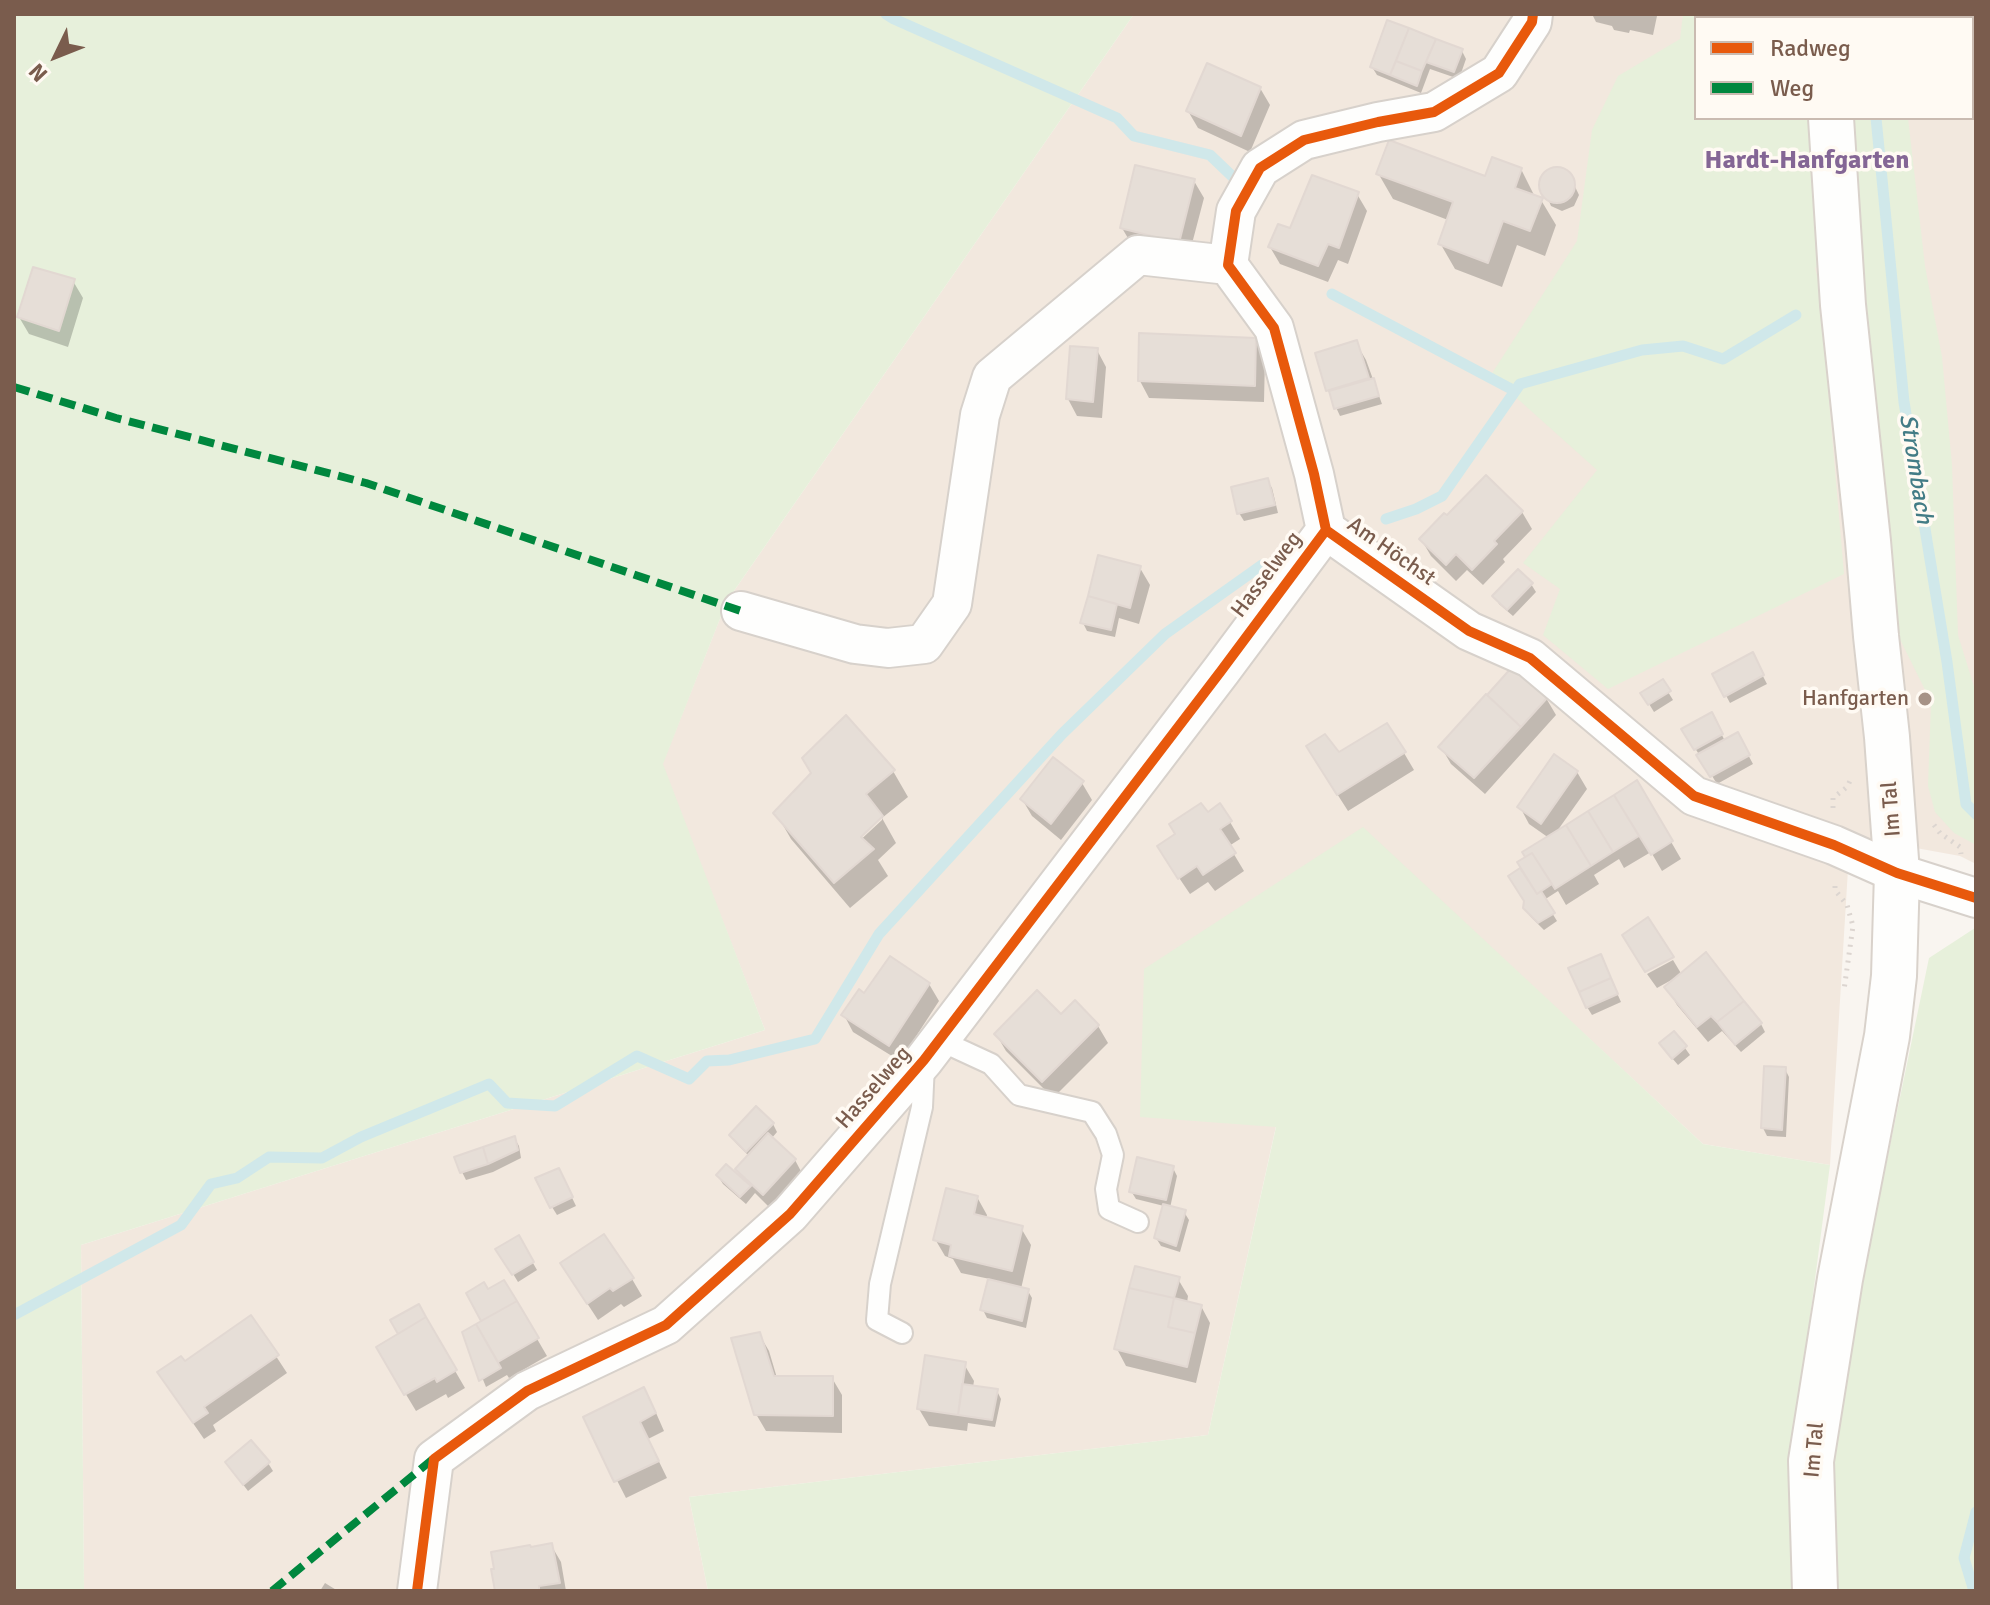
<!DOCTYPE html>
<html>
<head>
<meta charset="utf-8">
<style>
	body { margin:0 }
	#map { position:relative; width:1990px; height:1605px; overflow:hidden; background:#f9f5f0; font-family:Signika,sans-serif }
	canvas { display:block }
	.frame { position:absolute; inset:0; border:16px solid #7a5c4d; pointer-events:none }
	.legend { position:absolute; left:1694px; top:16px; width:280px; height:104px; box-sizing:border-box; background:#fffaf3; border:2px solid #cabbb1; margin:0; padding:10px 14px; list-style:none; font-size:24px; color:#7a5c4d }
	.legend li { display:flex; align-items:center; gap:16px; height:40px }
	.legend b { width:40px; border:2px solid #cabbb1 }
	.north { position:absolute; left:16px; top:16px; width:80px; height:80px; -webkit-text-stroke:6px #fffaf3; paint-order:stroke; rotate:227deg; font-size:22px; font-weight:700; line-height:32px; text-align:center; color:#7a5c4d }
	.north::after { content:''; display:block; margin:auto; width:28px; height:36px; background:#7a5c4d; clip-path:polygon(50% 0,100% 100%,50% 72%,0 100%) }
</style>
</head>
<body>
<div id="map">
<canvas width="1990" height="1605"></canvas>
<div class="frame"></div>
<ul class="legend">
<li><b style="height:10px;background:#e8590c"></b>Radweg</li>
<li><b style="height:10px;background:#00873e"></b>Weg</li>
</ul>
<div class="north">N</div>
</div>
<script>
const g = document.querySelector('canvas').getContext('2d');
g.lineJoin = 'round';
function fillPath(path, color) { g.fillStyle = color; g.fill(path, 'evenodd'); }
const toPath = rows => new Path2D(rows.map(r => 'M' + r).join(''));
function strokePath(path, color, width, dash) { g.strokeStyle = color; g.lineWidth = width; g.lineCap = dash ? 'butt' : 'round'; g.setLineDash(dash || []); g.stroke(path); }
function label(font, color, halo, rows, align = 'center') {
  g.font = font + ' Signika,sans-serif'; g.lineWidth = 7; g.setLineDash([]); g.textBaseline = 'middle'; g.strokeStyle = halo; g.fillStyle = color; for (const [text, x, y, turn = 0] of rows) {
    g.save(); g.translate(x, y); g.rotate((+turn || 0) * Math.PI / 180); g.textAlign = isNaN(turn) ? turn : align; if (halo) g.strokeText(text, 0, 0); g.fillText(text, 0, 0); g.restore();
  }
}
const residential = toPath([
	[1134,14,1976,14,1976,864,1960,856,1850,836,1830,1165,1703,1144,1362,828,1276,1126,1208,1435,689,1497,708,1591,84,1591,81,1245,765,1030,662,765,727,601],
	[1696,18,1972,18,1972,118,1696,118]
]);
const green = toPath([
	[14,14,1134,14,727,601,663,764,765,1030,81,1245,84,1591,14,1591],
	[1683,14,1892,14,1892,18,1696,18,1696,118,1908,118,1925,266,1942,357,1952,465,1958,635,1976,693,1976,845,1954,833,1935,812,1928,786,1931,702,1884,607,1851,285,1815,267,1819,284,1844,574,1608,689,1543,635,1560,589,1523,563,1597,470,1491,375,1577,241,1592,130,1618,76,1680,39],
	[1363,827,1703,1144,1830,1165,1791,1462,1795,1591,708,1591,689,1497,1208,1435,1276,1127,1140,1117,1144,969],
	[1975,928,1976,928,1976,1591,1835,1591,1834,1463,1862,1280,1929,958]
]);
const shadow = toPath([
	[1592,14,1656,14,1657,16,1653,35,1630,30,1629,33,1614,30,1612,26,1596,22],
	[1901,14,1976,14,1976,67,1972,66,1972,18,1900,18],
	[1388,22,1462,51,1466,59,1459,79,1430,69,1421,93,1377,75,1372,67],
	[1260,88,1270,105,1250,152,1198,128,1188,111],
	[1521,169,1535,197,1541,200,1556,225,1545,256,1517,245,1502,287,1455,269,1440,243,1448,220,1393,199,1378,173,1486,179],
	[1558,169,1569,174,1579,195,1574,206,1562,211,1551,206,1542,185,1546,174],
	[1194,181,1204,198,1188,259,1132,245,1122,228],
	[1357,194,1367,211,1348,264,1338,260,1328,282,1280,264,1270,247,1291,231],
	[73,281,83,298,68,347,29,334,19,317],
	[1255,340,1265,357,1264,402,1149,398,1140,381],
	[1356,343,1366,360,1382,404,1340,416,1328,390],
	[1097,350,1106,367,1102,418,1077,416,1068,399],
	[1267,480,1272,488,1278,513,1244,521,1239,513],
	[1522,512,1532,529,1503,559,1505,562,1483,585,1467,570,1456,581,1431,556,1421,539],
	[1140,568,1150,585,1139,624,1119,618,1115,637,1087,631,1083,623],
	[1531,584,1536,592,1513,616,1499,604,1495,596],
	[1752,655,1767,684,1730,703,1715,675],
	[1662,682,1673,700,1654,712,1643,694],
	[1546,698,1556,715,1485,794,1451,764,1441,747],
	[1711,714,1725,741,1737,734,1753,764,1717,784,1684,730],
	[1404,753,1414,770,1348,811,1318,764],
	[893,771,908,797,882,818,896,843,878,860,888,876,850,908,791,839,776,813],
	[882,814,882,820,855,845,852,843],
	[1577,772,1587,789,1555,834,1637,783,1681,859,1662,871,1651,852,1624,868,1619,859,1594,875,1599,884,1566,905,1558,891,1544,900,1557,921,1544,930,1530,916,1525,907,1526,901,1511,876,1523,869,1528,858,1525,853,1549,838,1529,824,1520,807],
	[1082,783,1092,800,1061,840,1032,816,1022,799],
	[1230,822,1240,839,1229,846,1244,871,1215,891,1208,882,1190,894,1169,863],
	[1673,960,1682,975,1761,1024,1765,1032,1741,1052,1722,1031,1708,1042,1677,1005,1667,988,1675,978,1657,988,1647,974],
	[1604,964,1621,1002,1592,1015,1587,1007],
	[929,984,939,1001,900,1061,853,1032,844,1015],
	[1061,1017,1098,1026,1108,1043,1053,1098,1006,1051,996,1034],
	[1685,1048,1690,1055,1678,1065,1666,1051],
	[1785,1069,1789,1077,1786,1137,1767,1136,1763,1128],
	[773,1124,777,1132,771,1139,795,1160,804,1177,773,1211,755,1193,746,1204,723,1184,718,1176,745,1183,737,1169,749,1156,736,1143,731,1135],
	[515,1139,519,1146,521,1158,493,1172,466,1180,462,1172],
	[1173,1168,1177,1176,1170,1208,1184,1212,1189,1220,1180,1252,1161,1246,1156,1238,1164,1206,1136,1199,1131,1191],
	[563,1179,576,1206,557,1215,552,1207],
	[977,1197,987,1215,986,1219,1021,1228,1031,1245,1021,1289,1028,1291,1032,1298,1026,1328,987,1318,983,1310,990,1279,961,1273,953,1259,945,1256,935,1239],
	[518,1237,537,1270,518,1282,498,1249],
	[632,1279,642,1296,624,1307,621,1304,598,1320,572,1280],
	[1178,1279,1188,1296,1187,1303,1201,1306,1210,1323,1196,1383,1126,1366,1117,1349],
	[504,1282,547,1356,509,1378,507,1375,486,1387,464,1333,484,1322,469,1294,488,1292],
	[418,1307,465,1388,448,1398,446,1394,416,1411,378,1348,401,1335],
	[251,1318,287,1373,213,1425,216,1431,204,1439,170,1390,184,1364],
	[759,1334,769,1351,777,1378,832,1378,842,1395,842,1433,766,1431,756,1414],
	[964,1364,974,1381,973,1387,997,1391,1001,1399,995,1427,968,1423,967,1431,929,1426,919,1409],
	[653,1406,664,1431,648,1439,667,1478,626,1498,585,1418],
	[268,1463,273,1471,248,1491,232,1470],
	[551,1545,561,1562,566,1591,497,1591,531,1549],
	[325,1583,338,1591,320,1591]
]);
const stream = toPath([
	[886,14,894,19,1117,118,1134,136,1210,155,1234,178],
	[1876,18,1877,14],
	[1876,118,1904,402,1947,662,1966,804,1976,814],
	[1332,294,1515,391],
	[1386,519,1416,509,1442,496,1520,384,1642,350,1683,346,1723,359,1796,315],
	[14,1315,181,1225,211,1184,237,1178,269,1157,322,1158,361,1137,489,1084,507,1103,555,1106,637,1056,689,1079,707,1061,729,1060,815,1039,879,934,1062,734,1165,634,1262,565],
	[1974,1591,1964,1558,1976,1512]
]);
const building = toPath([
	[1899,14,1976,14,1976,47,1972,46,1972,18,1898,18,1899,14],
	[1387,20,1409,28,1390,75,1370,67,1387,20],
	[1409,28,1436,39,1422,71,1396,61,1409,28],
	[1436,39,1463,49,1454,72,1426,62,1436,39],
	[1396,61,1422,71,1417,86,1390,75,1396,61],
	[1207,63,1261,87,1241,136,1186,111,1207,63],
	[1389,140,1485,176,1492,157,1522,168,1515,188,1543,198,1530,231,1503,221,1488,263,1438,244,1453,202,1376,174,1389,140],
	[1135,165,1195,179,1179,243,1120,228,1135,165],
	'1539 185a18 18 0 1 1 36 0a18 18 0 1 1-36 0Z',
	[1312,175,1359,192,1339,248,1328,244,1318,266,1268,247,1278,224,1290,228,1312,175],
	[33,267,75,279,59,331,17,317,33,267],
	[1139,333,1256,338,1255,386,1138,381,1139,333],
	[1357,340,1369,378,1326,391,1315,353,1357,340],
	[1070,346,1098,348,1093,402,1066,399,1070,346],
	[1374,378,1379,396,1334,409,1329,391,1374,378],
	[1486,475,1523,511,1494,541,1497,544,1472,570,1456,554,1446,565,1419,539,1444,513,1447,515,1486,475],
	[1268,478,1275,505,1237,514,1231,487,1268,478],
	[1098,555,1141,566,1130,608,1088,596,1098,555],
	[1518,569,1533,583,1507,610,1492,596,1518,569],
	[1088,596,1117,604,1111,630,1080,623,1088,596],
	[1753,652,1764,675,1724,697,1712,674,1753,652],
	[1513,666,1548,697,1521,727,1487,695,1513,666],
	[1663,679,1671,691,1648,705,1640,693,1663,679],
	[1486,694,1521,727,1474,778,1438,747,1486,694],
	[1712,712,1723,734,1694,750,1681,729,1712,712],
	[846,715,895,770,866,794,883,816,861,837,874,849,834,883,773,813,811,773,802,758,846,715],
	[1387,723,1406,752,1337,795,1306,746,1325,734,1339,752,1387,723],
	[1738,732,1750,755,1710,777,1696,755,1738,732],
	[1554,754,1578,771,1541,824,1517,807,1554,754],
	[1053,757,1084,781,1051,824,1020,799,1053,757],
	[1637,780,1673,841,1651,855,1614,795,1637,780],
	[1614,795,1639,836,1613,852,1588,811,1614,795],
	[1201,803,1208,812,1220,803,1232,821,1220,829,1236,853,1203,875,1197,866,1178,879,1157,846,1175,834,1169,824,1201,803],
	[1588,811,1613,852,1591,866,1566,825,1588,811],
	[1566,825,1591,866,1555,889,1532,853,1525,857,1522,852,1566,825],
	[1532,853,1552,884,1537,894,1517,862,1532,853],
	[1520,868,1537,894,1541,891,1555,913,1538,923,1523,908,1524,901,1508,876,1520,868],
	[1648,917,1674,957,1645,972,1622,935,1648,917],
	[1706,952,1744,1001,1717,1022,1711,1016,1697,1027,1664,987,1706,952],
	[1601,954,1611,978,1579,992,1568,968,1601,954],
	[890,956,930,983,889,1046,841,1015,859,989,864,993,890,956],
	[1611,978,1618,994,1586,1008,1579,992,1611,978],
	[1037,990,1061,1014,1075,1000,1099,1025,1042,1082,994,1034,1037,990],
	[1744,1001,1762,1023,1735,1045,1717,1022,1744,1001],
	[1674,1031,1687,1046,1672,1059,1659,1043,1674,1031],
	[1764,1066,1786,1067,1782,1130,1761,1128,1764,1066],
	[756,1106,774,1123,746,1152,729,1135,756,1106],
	[768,1133,796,1159,763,1195,735,1169,768,1133],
	[515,1136,518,1150,488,1164,483,1147,515,1136],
	[483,1147,488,1164,460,1173,454,1157,483,1147],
	[1137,1157,1174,1166,1166,1200,1129,1192,1137,1157],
	[726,1164,751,1186,740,1197,716,1175,726,1164],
	[559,1168,573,1197,550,1208,535,1178,559,1168],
	[946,1188,978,1196,974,1214,1023,1226,1012,1271,949,1256,951,1245,933,1240,946,1188],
	[1163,1204,1186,1210,1176,1246,1154,1238,1163,1204],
	[604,1234,634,1278,613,1291,610,1288,587,1304,560,1263,604,1234],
	[519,1235,534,1262,512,1275,495,1249,519,1235],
	[1135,1266,1180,1277,1174,1298,1202,1305,1195,1333,1168,1327,1174,1298,1129,1288,1135,1266],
	[988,1279,1029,1289,1022,1321,980,1310,988,1279],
	[504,1280,517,1301,481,1321,466,1293,484,1282,488,1289,504,1280],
	[1129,1288,1174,1298,1168,1327,1195,1333,1187,1367,1114,1349,1129,1288],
	[517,1301,539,1338,498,1362,476,1324,517,1301],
	[419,1304,426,1317,398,1334,390,1320,419,1304],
	[251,1315,279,1355,204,1407,208,1413,193,1423,157,1372,181,1356,185,1361,251,1315],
	[426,1317,457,1370,437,1382,435,1378,404,1395,376,1347,426,1317],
	[476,1324,501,1368,479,1381,462,1332,476,1324],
	[760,1332,774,1376,833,1376,833,1416,754,1415,731,1338,760,1332],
	[925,1355,966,1362,958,1415,917,1409,925,1355],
	[962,1384,998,1389,992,1420,958,1415,962,1384],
	[644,1387,656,1413,640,1422,659,1461,614,1482,583,1417,644,1387],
	[251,1440,270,1462,243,1485,225,1462,251,1440],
	[552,1543,560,1583,539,1586,539,1591,495,1591,491,1569,494,1569,491,1552,530,1545,531,1547,552,1543]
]);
const path = toPath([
	[1833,808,1833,798,1847,787,1850,781],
	[1934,825,1940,833,1960,847,1961,854],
	[1835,886,1835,890,1847,905,1853,926,1844,990]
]);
const service = toPath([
	[939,1040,991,1064,1019,1095,1092,1112,1106,1134,1113,1155,1106,1189,1109,1209,1138,1222],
	[902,1333,877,1320,880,1284,922,1107,924,1064]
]);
const minor = toPath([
	[1533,14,1532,22,1499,73,1434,112,1378,122,1304,140,1260,168,1236,211,1228,265,1274,328,1314,474,1326,530,1469,631,1530,658,1694,796,1834,845,1897,873,1976,898],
	[741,611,855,644,888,648,924,644,952,604,980,415,992,377,1138,255,1228,265],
	[417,1591,434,1459,527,1391,666,1325,790,1214,924,1060,1221,671,1326,530]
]);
const secondary = toPath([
	[1830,18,1830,14],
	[1815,1591,1811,1461,1840,1279,1887,1036,1894,976,1897,873,1887,737,1876,636,1868,541,1843,305,1831,118]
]);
const quiet = toPath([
	[14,387,116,418,366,483,741,611],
	[272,1591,433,1459]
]);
const cycleway = toPath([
	[1533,14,1532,22,1499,73,1434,112,1378,122,1304,140,1260,168,1236,211,1228,265,1274,328,1314,474,1326,530,1469,631,1530,658,1694,796,1834,845,1897,873,1976,898],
	[417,1591,434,1459,527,1391,666,1325,790,1214,924,1060,1221,671,1326,530]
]);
const markers = [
	[1925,699,8,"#a69286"]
];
const streetNames = [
	["Am Höchst",1391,552,35],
	["Hasselweg",1267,575,-53],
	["Im Tal",1892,809,-94],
	["Hasselweg",874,1088,-49],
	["Im Tal",1815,1450,-85]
];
const poiNames = [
	["Hanfgarten",1909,699]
];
const waterNames = [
	["Strombach",1915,469,81]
];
const quarterNames = [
	["Hardt-Hanfgarten",1807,161]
];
fillPath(residential, '#f2e8de');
fillPath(green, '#e7f0db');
fillPath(shadow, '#0003');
strokePath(stream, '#d0e8ea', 11);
fillPath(building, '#e6ded7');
strokePath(building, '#e2d8d2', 2);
strokePath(service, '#d7d1cb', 24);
strokePath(minor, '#d7d1cb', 42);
strokePath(secondary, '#d9d2cb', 48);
strokePath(path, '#dcd5d0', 5, [2, 6]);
strokePath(service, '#fefefd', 20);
strokePath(minor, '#fefefd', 38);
strokePath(secondary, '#fefefd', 44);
strokePath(quiet, '#00873e', 8, [16, 8]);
strokePath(cycleway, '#e8590c', 10);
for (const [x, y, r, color] of markers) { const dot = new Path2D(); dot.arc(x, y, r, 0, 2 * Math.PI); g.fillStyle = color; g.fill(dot); strokePath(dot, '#fffaf3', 3); }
label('22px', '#7a5c4d', '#fffaf3', streetNames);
label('22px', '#7a5c4d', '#fffaf3', poiNames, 'right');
label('italic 24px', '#437c86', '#fffaf3', waterNames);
label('bold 26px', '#846695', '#fffaf3', quarterNames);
</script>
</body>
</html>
